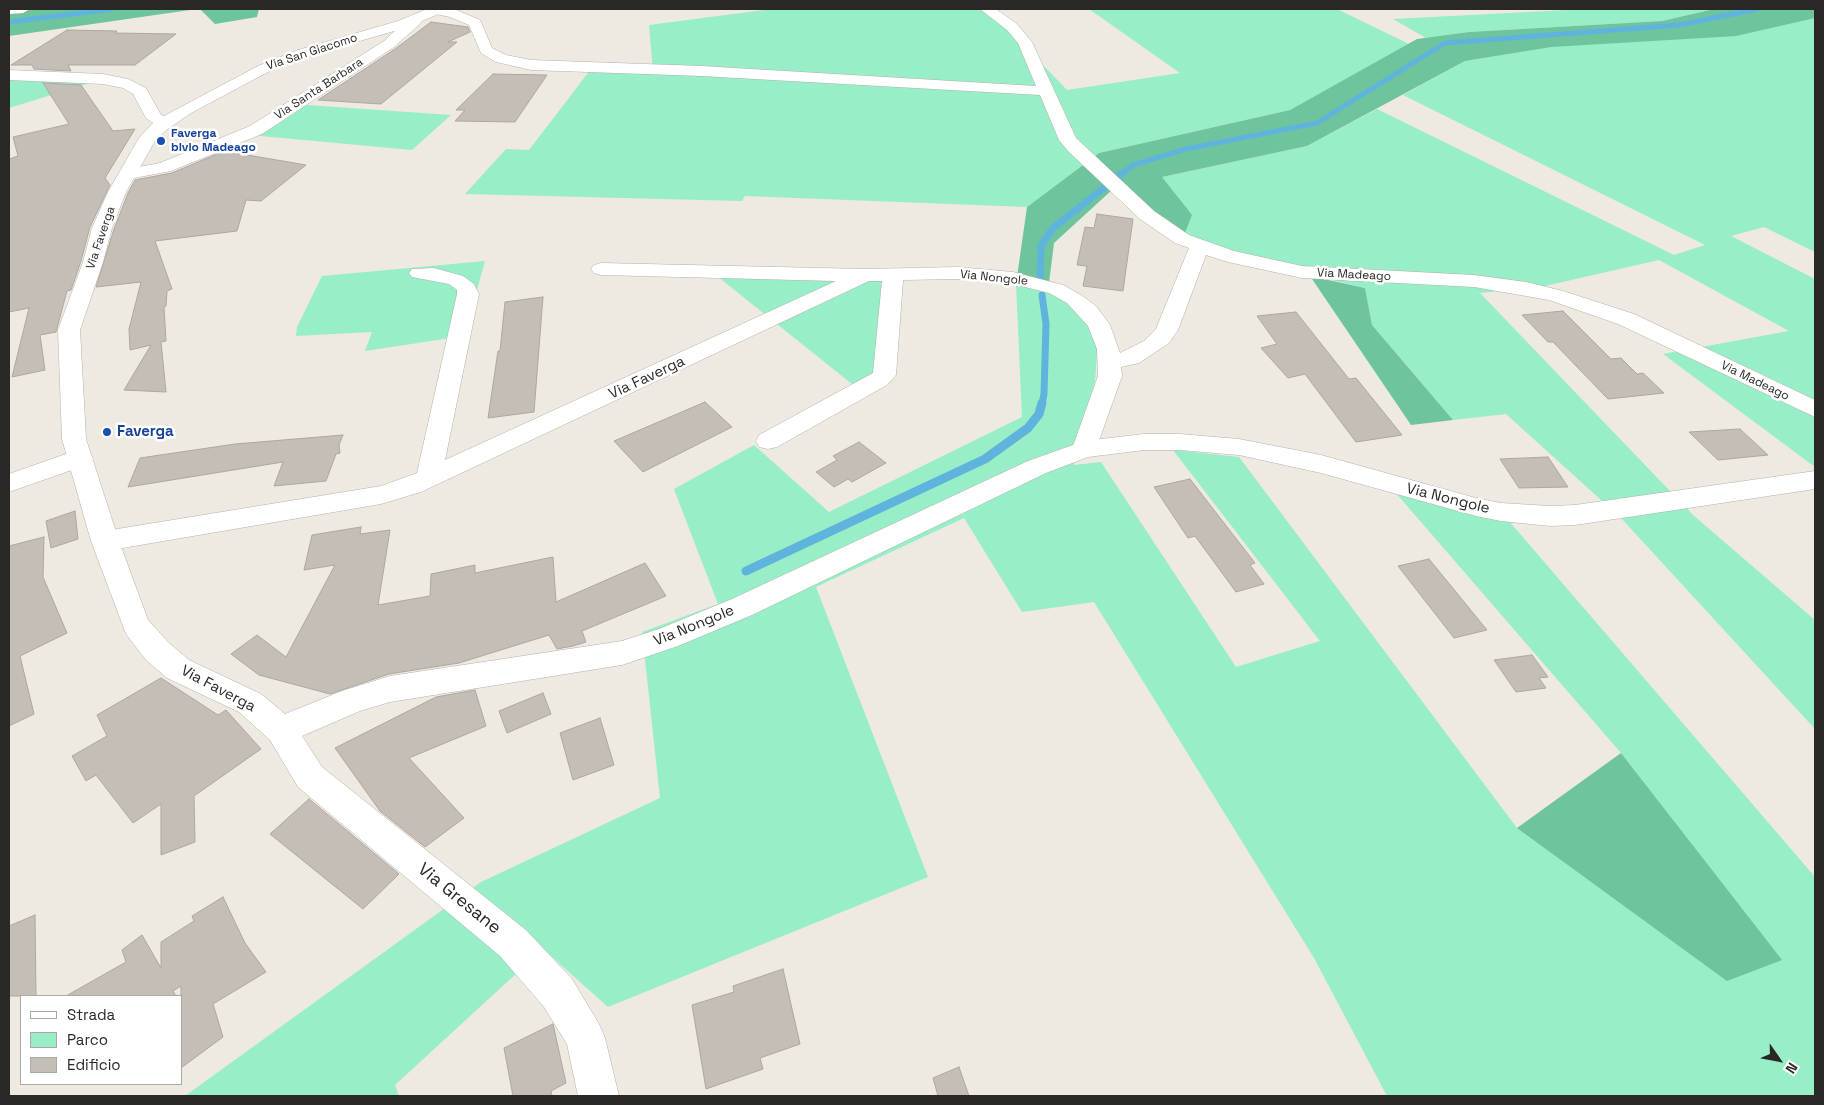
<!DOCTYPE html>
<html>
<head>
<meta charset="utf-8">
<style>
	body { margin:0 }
	#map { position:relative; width:1824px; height:1105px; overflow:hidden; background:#eee9e1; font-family:"Space Grotesk",sans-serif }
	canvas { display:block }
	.frame { position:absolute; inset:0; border:10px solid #2a2825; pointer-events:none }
	.legend { position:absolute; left:20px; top:995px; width:162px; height:90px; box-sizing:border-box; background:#fff; border:1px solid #aaa9a8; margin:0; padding:6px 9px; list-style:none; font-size:15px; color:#2a2825 }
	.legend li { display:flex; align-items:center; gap:10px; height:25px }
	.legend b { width:25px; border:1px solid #aaa9a8 }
	.north { position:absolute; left:1754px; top:1035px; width:50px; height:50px; -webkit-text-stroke:4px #fff; paint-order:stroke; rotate:123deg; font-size:14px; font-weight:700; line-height:20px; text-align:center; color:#2a2825 }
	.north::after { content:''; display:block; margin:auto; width:18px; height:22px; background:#2a2825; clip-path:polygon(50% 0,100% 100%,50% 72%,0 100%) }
</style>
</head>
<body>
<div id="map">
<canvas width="1824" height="1105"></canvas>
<div class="frame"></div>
<ul class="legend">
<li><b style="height:6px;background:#fff"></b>Strada</li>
<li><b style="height:14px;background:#98eec6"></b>Parco</li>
<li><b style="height:14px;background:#c4beb7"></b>Edificio</li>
</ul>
<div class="north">N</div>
</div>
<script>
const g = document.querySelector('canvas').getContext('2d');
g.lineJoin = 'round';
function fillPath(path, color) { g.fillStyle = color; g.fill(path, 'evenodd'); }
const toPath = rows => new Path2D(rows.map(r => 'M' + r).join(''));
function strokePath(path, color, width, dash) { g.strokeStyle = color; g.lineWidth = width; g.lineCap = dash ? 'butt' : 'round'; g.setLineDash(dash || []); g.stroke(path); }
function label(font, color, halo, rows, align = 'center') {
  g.font = font + ' "Space Grotesk",sans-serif'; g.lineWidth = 5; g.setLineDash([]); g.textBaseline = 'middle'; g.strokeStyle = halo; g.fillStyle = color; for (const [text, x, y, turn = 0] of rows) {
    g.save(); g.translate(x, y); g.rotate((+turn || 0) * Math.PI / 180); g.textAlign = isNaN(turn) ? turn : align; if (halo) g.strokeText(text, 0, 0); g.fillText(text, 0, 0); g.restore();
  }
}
const green = toPath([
	[772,9,989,9,1067,90,1180,73,1089,9,1337,9,1409,44,1290,110,1099,153,1027,207,745,196,742,201,465,194,506,149,529,150,591,69,653,71,649,25],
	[1586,9,1714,9,1662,21,1469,32,1426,38,1393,19],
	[1815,18,1815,252,1764,227,1731,236,1815,279,1815,467,1663,354,1789,331,1659,260,1545,286,1480,293,1693,515,1815,620,1815,729,1621,518,1506,414,1453,420,1372,325,1365,288,1181,243,1162,177,1307,146,1377,109,1674,255,1705,245,1403,95,1465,61,1552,47],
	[9,73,18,74,110,77,9,108],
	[292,104,451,115,412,150,250,135],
	[485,261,464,336,365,351,372,332,296,336,297,327,322,276],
	[717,276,894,278,883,371,857,388],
	[1049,283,1082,314,1098,343,1095,381,1074,465,1101,462,1236,667,1320,641,1173,450,1239,457,1517,828,1781,960,1621,753,1395,492,1509,521,1815,877,1815,1096,1387,1096,1314,958,1094,602,1022,612,964,518,816,587,928,877,608,1007,543,949,395,1085,399,1096,185,1096,481,882,660,798,642,632,718,604,674,489,754,445,829,512,1022,417,1016,284]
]);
const forest = toPath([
	[9,9,197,9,9,36],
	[200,9,259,9,257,17,215,24],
	[1714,9,1815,9,1815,18,1736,36,1552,47,1465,61,1307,146,1162,177,1192,215,1181,243,1112,190,1054,243,1049,283,1016,284,1027,207,1099,153,1290,110,1417,39,1469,32,1662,21],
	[1310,276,1365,288,1372,325,1453,420,1411,425],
	[1621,753,1782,960,1727,981,1517,828]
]);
const streamFar2 = toPath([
	[9,22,112,9],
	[1121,175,1133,165,1186,149,1317,123,1445,43,1679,25,1757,9]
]);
const streamFar1 = toPath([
	[1040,281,1041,246,1053,228,1123,173],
	[1042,404,1044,394,1046,324,1042,295]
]);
const stream = toPath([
	[746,571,985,459,1028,428,1039,414,1042,403]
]);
const building = toPath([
	[431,22,468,27,470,32,448,42,457,42,381,104,318,100,395,49,431,22],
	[67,30,117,31,115,33,176,34,135,65,68,65,71,71,34,69,32,65,11,65,67,30],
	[493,74,547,75,515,122,455,121,465,110,456,110,493,74],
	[43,83,81,85,113,131,135,129,105,178,110,185,90,227,81,261,71,290,67,291,56,332,40,335,45,370,12,377,29,308,9,312,9,159,18,156,13,137,69,124,43,83],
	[224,151,306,165,261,201,246,200,237,231,155,241,172,289,167,291,166,306,164,307,166,341,161,342,166,392,124,390,151,345,130,350,129,329,141,282,96,287,114,229,128,193,135,180,172,173,224,151],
	[1097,214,1133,219,1123,291,1083,286,1087,266,1077,265,1085,227,1094,228,1097,214],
	[543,297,534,412,488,418,498,351,500,351,505,302,543,297],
	[1563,311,1611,359,1621,358,1637,374,1643,373,1664,393,1608,399,1553,342,1548,342,1522,315,1563,311],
	[1296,312,1349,379,1356,378,1402,435,1356,442,1305,374,1288,378,1261,348,1277,344,1257,316,1296,312],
	[705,402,732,427,643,472,614,441,705,402],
	[1740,429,1768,455,1718,460,1689,432,1740,429],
	[343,435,339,445,340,453,336,454,326,481,274,486,283,462,128,487,140,458,235,444,343,435],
	[859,442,886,463,852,482,848,479,834,487,816,472,837,460,833,456,859,442],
	[1548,457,1568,487,1519,488,1500,459,1548,457],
	[1190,479,1255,563,1250,565,1264,584,1236,592,1195,536,1188,538,1154,487,1190,479],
	[75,511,78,539,51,548,46,521,75,511],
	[361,527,360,534,390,530,378,605,430,596,431,574,475,565,475,573,553,557,556,602,645,563,666,596,582,631,586,642,573,646,557,649,549,635,459,663,389,674,330,694,259,675,231,654,257,635,286,657,335,565,304,570,312,535,361,527],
	[44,537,43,577,67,633,20,656,34,714,9,726,9,546,44,537],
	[1429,559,1487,630,1454,638,1398,566,1429,559],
	[1532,655,1548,677,1539,678,1546,688,1516,692,1494,660,1532,655],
	[161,678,218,715,226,710,261,749,194,796,195,842,161,855,161,804,133,823,96,775,86,781,72,756,107,736,97,715,161,678],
	[475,690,486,726,409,758,464,818,425,847,380,811,335,748,436,697,475,690],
	[543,693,551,714,507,733,499,711,543,693],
	[600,718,614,765,573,780,560,733,600,718],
	[309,799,399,874,363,909,270,834,309,799],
	[223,897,245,943,266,972,213,1004,223,1037,181,1068,181,986,173,991,176,996,66,996,126,962,122,950,142,935,161,968,161,942,194,921,192,916,223,897],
	[35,915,36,996,9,996,9,926,35,915],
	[783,969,800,1044,760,1058,763,1069,706,1089,692,1005,734,992,733,986,783,969],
	[553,1024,566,1083,551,1091,552,1096,513,1096,504,1048,553,1024],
	[959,1067,969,1096,938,1096,933,1078,959,1067]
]);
const street = toPath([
	[9,9,30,9,23,13,9,14,9,9],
	[430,9,454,9,480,20,492,48,506,55,531,60,701,66,1036,86,1018,43,1007,30,980,9,996,9,1017,24,1032,42,1076,138,1154,211,1189,235,1234,251,1302,266,1474,275,1526,282,1563,291,1634,314,1815,400,1815,417,1618,324,1549,300,1474,287,1302,278,1228,262,1206,255,1178,330,1169,343,1139,363,1121,367,1122,376,1096,449,1093,455,1084,457,1075,455,1072,449,1098,376,1097,349,1088,326,1067,303,1049,293,1013,284,957,279,903,280,896,375,887,385,777,447,768,449,759,447,756,441,759,435,873,373,882,281,869,281,421,492,381,504,105,551,95,548,91,541,95,534,105,531,381,486,417,473,457,294,457,290,449,284,412,277,409,273,412,269,434,268,463,276,474,284,479,294,445,460,836,281,601,275,594,273,591,269,594,265,601,263,865,269,957,267,1013,272,1063,285,1081,295,1096,306,1110,325,1120,353,1144,341,1156,329,1189,248,1175,243,1140,219,1068,151,1059,140,1040,95,701,76,531,70,496,62,481,53,469,25,450,17,431,13,430,9],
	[415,16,422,20,420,24,394,47,262,134,171,171,129,179,123,178,120,174,123,170,160,163,250,126,384,41,410,17,415,16],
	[80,449,89,452,93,458,89,464,9,492,9,474,80,449]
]);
const secondary = toPath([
	[427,9,445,9,443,12,408,27,308,56,268,72,191,113,165,131,155,141,126,192,112,228,103,262,80,330,86,439,119,541,148,620,168,642,189,660,261,694,285,714,342,691,390,676,622,641,659,629,732,599,1028,461,1084,441,1144,434,1180,434,1239,439,1321,455,1476,498,1501,503,1550,506,1575,505,1815,471,1815,489,1575,525,1550,526,1501,521,1476,516,1321,473,1239,455,1180,450,1144,450,1088,457,1046,473,752,615,678,646,622,665,390,702,360,711,302,736,322,767,526,930,572,979,599,1024,605,1038,619,1096,578,1096,567,1044,544,1007,500,956,298,787,270,740,239,712,167,678,146,660,126,634,91,541,62,439,58,330,83,262,92,228,108,192,139,138,153,123,146,118,133,94,123,88,103,84,9,80,9,70,103,74,128,79,146,88,161,115,164,116,258,66,298,50,398,21,427,9]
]);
const markers = [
	[161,141,5,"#1a4fb4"],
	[107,432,5,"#1a4fb4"]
];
const farStreetnames = [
	["Via San Giacomo",312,52,-18],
	["Via Santa Barbara",319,89,-33],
	["Via Faverga",101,238,-71],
	["Via Madeago",1354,275,3],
	["Via Nongole",994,278,6],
	["Via Madeago",1755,381,26]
];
const farTransitnames = [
	["Faverga",171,134],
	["bivio Madeago",171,148]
];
const streetNames = [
	["Via Faverga",647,378,-25],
	["Via Nongole",1448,499,14],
	["Via Nongole",694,626,-22],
	["Via Faverga",218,689,28]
];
const transitNames = [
	["Faverga",117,432]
];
const nearStreetnames = [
	["Via Gresane",459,899,39]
];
fillPath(green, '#98eec6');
fillPath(forest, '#6dc49d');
strokePath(streamFar2, '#5fb4dd', 5);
strokePath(streamFar1, '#5fb4dd', 7);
strokePath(stream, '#5fb4dd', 9);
fillPath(building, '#c4beb7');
strokePath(building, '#aca79f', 1);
strokePath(street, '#b5b0a9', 1);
strokePath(secondary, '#b5b0a9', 1);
fillPath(street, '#fff');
fillPath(secondary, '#fff');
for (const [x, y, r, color] of markers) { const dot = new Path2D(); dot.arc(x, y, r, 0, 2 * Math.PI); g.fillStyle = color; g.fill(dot); strokePath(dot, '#fff', 2); }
label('12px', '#2a2825', '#fff', farStreetnames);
label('bold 12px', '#164399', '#fff', farTransitnames, 'left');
label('15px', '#2a2825', '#fff', streetNames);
label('bold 15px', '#164399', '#fff', transitNames, 'left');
label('18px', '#2a2825', '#fff', nearStreetnames);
</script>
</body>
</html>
